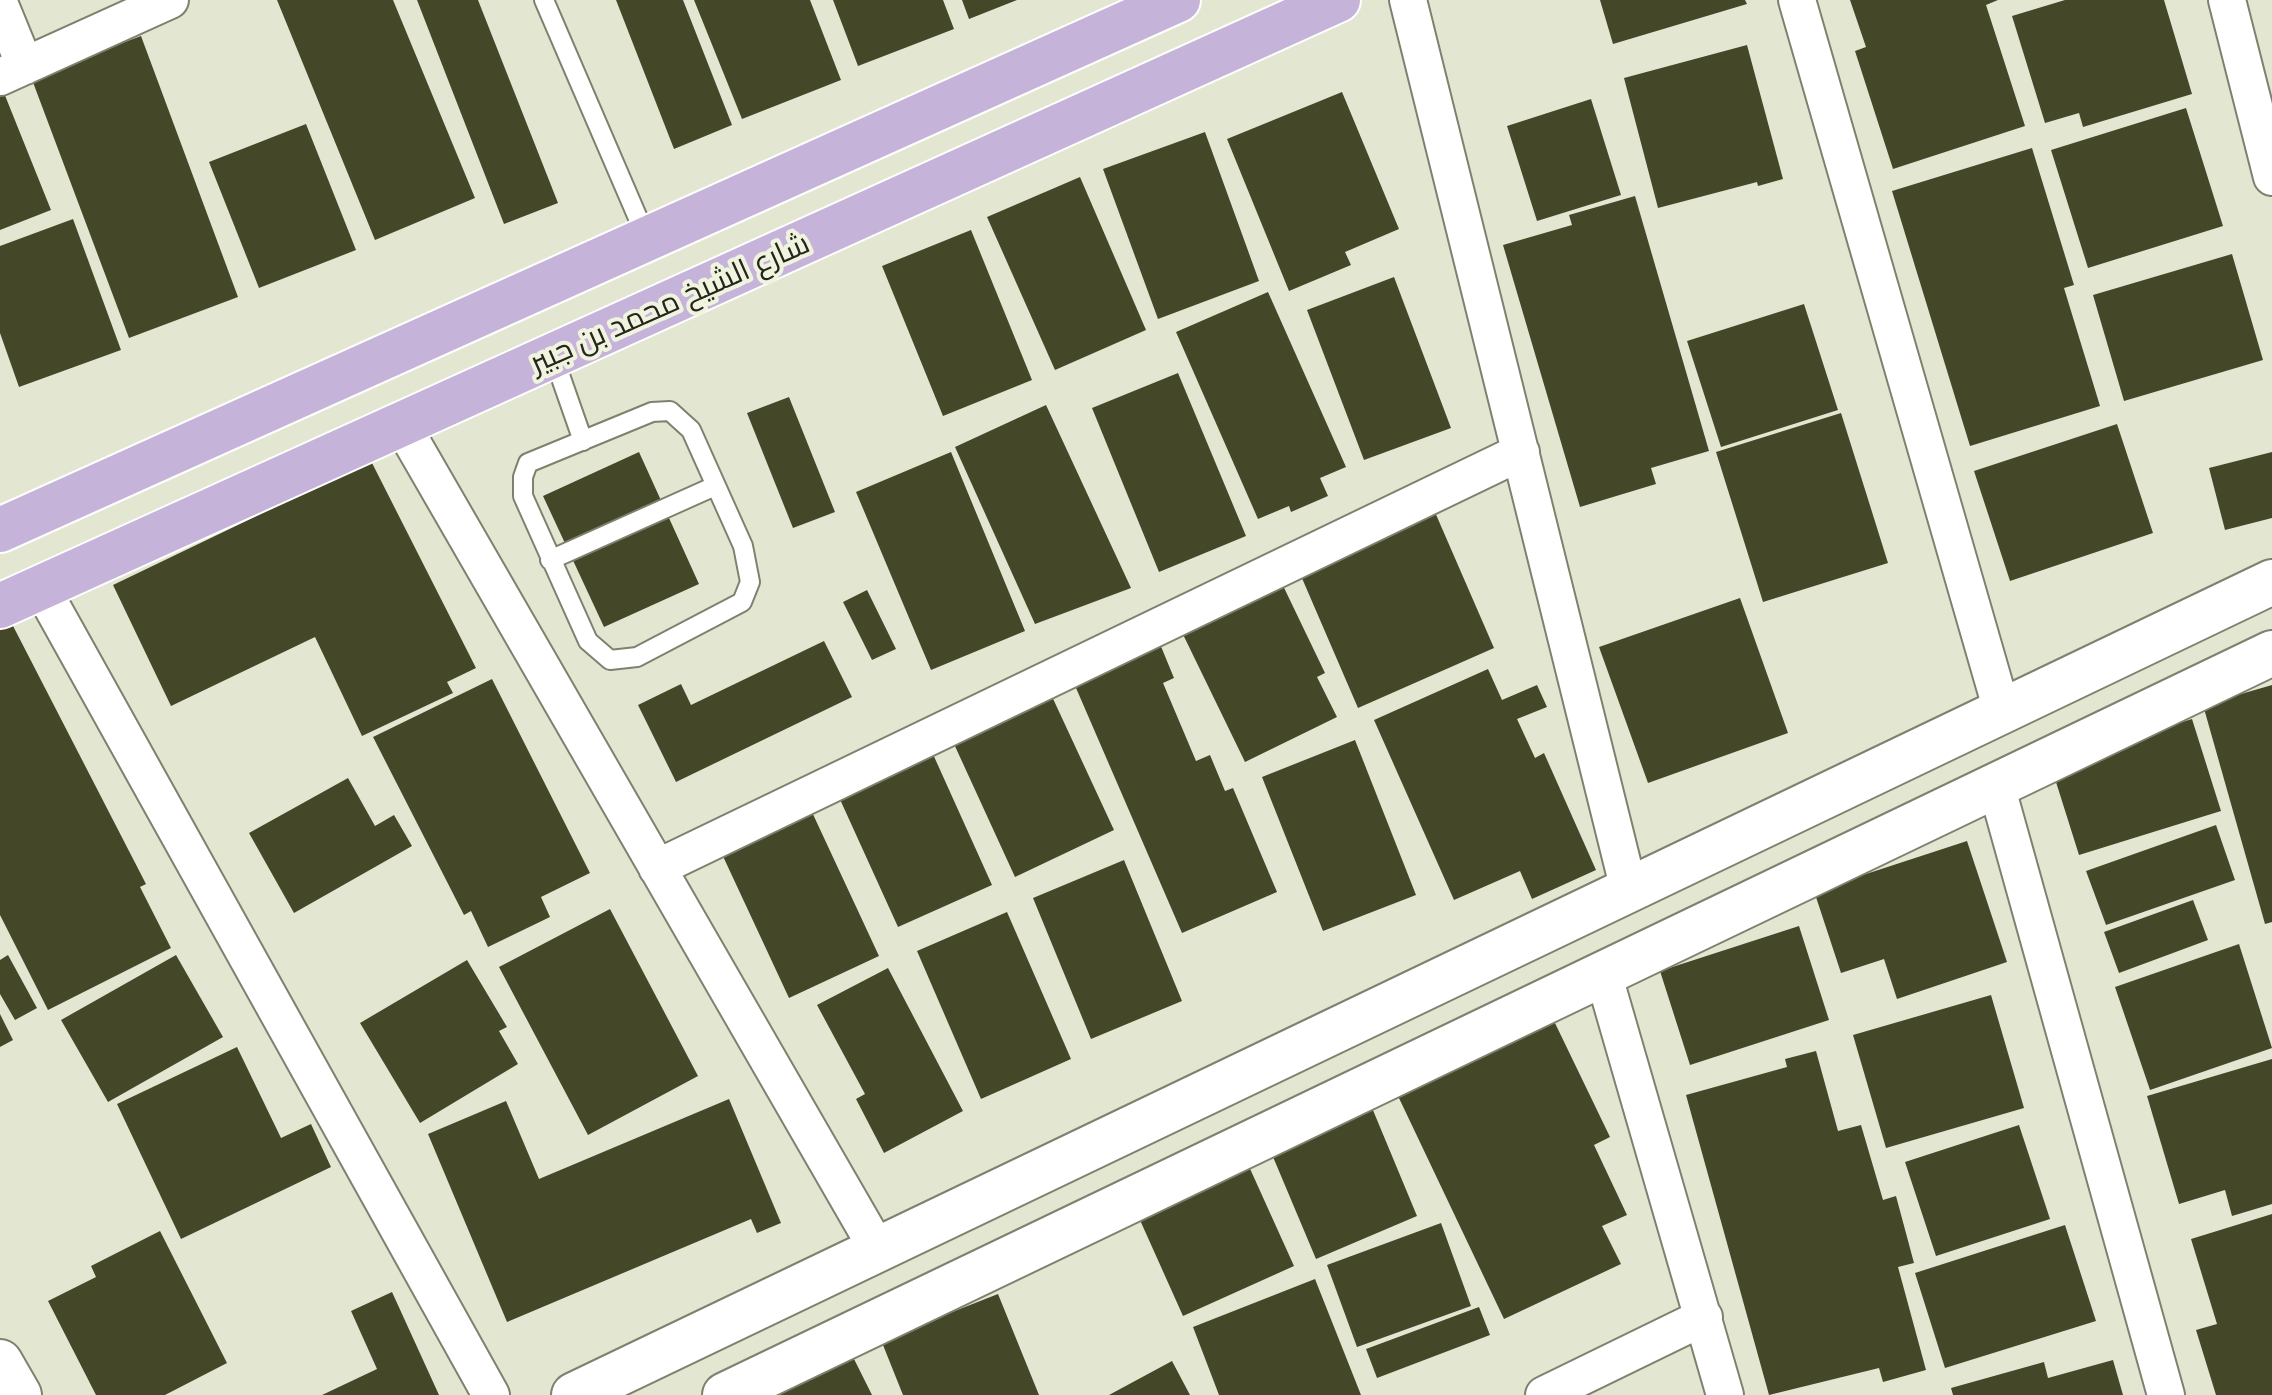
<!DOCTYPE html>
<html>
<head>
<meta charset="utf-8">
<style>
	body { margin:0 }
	canvas { display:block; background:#e3e7d2 }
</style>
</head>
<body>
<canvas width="2272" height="1395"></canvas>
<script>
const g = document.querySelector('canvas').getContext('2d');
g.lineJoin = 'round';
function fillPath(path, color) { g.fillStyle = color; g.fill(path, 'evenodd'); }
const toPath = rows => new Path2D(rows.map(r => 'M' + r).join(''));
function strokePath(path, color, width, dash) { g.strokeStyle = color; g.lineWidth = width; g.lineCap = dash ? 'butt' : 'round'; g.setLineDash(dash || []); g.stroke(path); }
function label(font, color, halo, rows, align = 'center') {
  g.font = font + ' Karla,Cairo,sans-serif'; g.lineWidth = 8; g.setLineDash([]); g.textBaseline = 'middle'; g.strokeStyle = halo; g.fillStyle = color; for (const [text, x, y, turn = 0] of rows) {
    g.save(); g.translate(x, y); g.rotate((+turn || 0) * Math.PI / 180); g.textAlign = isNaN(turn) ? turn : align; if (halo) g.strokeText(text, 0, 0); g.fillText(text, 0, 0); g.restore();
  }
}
const building = toPath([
	[277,0,393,0,475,198,375,240],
	[417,0,478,0,558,203,504,224],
	[616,0,683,0,732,125,674,149],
	[694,0,810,0,841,80,742,119],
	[833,0,943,0,954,29,858,66],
	[962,0,1017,0,969,19],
	[1600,0,1745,0,1747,4,1613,44],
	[1850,0,1998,0,1986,5,2025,126,1893,169,1855,51,1866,47],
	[2065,0,2164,0,2192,94,2083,127,2079,113,2045,123,2012,16],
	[141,36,238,297,129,338,31,77],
	[1747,45,1783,179,1758,186,1757,182,1658,208,1624,78],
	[0,83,51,210,0,230],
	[1342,92,1399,229,1345,252,1351,265,1289,291,1227,139],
	[1591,99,1621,195,1537,221,1507,126],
	[2186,108,2223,226,2088,268,2051,150],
	[306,124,356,250,259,288,209,162],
	[1205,132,1259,281,1158,319,1103,169],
	[2032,148,2074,285,2064,288,2100,406,1970,446,1892,191],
	[1080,177,1146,330,1055,370,987,217],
	[1635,196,1709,451,1651,468,1656,484,1580,507,1503,245,1572,225,1569,215],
	[73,219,121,350,19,387,0,333,0,246],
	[971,230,1032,380,943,416,882,266],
	[2232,254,2263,360,2124,401,2093,295],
	[1394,277,1451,428,1364,460,1307,310],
	[1268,292,1346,467,1320,478,1328,496,1291,512,1289,506,1258,519,1176,332],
	[1804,304,1838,410,1721,447,1687,341],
	[1178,373,1246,536,1159,572,1092,408],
	[789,397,835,512,793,528,747,413],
	[1046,405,1131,588,1035,624,955,447],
	[1841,413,1888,563,1763,602,1716,452],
	[2117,424,2153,533,2010,581,1974,471],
	[639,452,699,584,604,627,543,496],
	[951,452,1025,631,931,670,856,492],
	[2272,452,2272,518,2225,530,2209,468],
	[371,461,476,668,447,682,453,693,362,736,315,637,171,706,113,585],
	[1431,503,1494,648,1358,708,1295,562],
	[1275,569,1325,673,1317,677,1337,717,1245,762,1175,618],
	[867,590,896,649,872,660,843,602],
	[1740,598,1788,733,1648,783,1599,647],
	[11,622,146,884,140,887,171,948,48,1010,0,915,0,627],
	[824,641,852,697,676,782,638,705,681,684,691,705],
	[1160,644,1174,678,1163,683,1196,761,1210,755,1225,791,1233,788,1277,892,1182,933,1073,681],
	[1488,669,1502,700,1537,685,1547,707,1517,719,1535,758,1544,753,1596,870,1532,899,1520,871,1454,900,1374,720],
	[1042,675,1114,830,1015,877,943,720],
	[492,679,590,873,541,897,550,917,488,947,471,911,464,915,373,737],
	[2272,685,2272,922,2265,924,2203,705],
	[2192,719,2221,811,2079,855,2050,763],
	[1355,740,1416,895,1323,931,1262,777],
	[932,752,992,885,898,927,838,795],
	[348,778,375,826,394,815,412,846,294,913,249,833],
	[811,810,879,956,789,998,721,852],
	[2216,825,2235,880,2106,925,2086,871],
	[1967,841,2007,962,1897,999,1884,959,1841,973,1814,891],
	[1124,860,1182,1001,1091,1039,1033,898],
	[2193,900,2208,940,2119,973,2104,932],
	[610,909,698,1076,588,1135,499,967],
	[1007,912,1071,1059,981,1099,917,951],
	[1799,926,1829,1020,1690,1065,1660,971],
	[2239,944,2272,1048,2150,1090,2115,987],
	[8,955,37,1008,15,1020,0,994,0,960],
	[176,955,223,1037,108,1102,61,1020],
	[467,960,507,1027,499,1031,518,1064,420,1123,360,1023],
	[888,968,963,1111,884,1153,856,1099,865,1094,817,1005],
	[1991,995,2024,1108,1886,1148,1853,1035],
	[0,1014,13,1040,0,1047],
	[1554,1021,1610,1137,1594,1145,1627,1215,1602,1226,1621,1264,1504,1319,1398,1096],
	[237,1047,281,1138,311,1124,331,1167,181,1239,117,1104],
	[1816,1051,1838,1131,1861,1125,1883,1200,1896,1196,1914,1263,1898,1267,1926,1370,1883,1382,1879,1368,1769,1395,1686,1095,1787,1067,1785,1059],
	[2272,1059,2272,1204,2232,1216,2225,1190,2179,1204,2147,1096],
	[729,1099,781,1223,757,1233,751,1219,507,1322,428,1134,506,1101,539,1179],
	[1370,1103,1417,1216,1316,1259,1268,1145],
	[2019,1125,2050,1219,1936,1256,1905,1162],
	[1242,1151,1294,1266,1183,1316,1131,1200],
	[2272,1214,2272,1395,2216,1395,2196,1330,2217,1324,2191,1239],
	[1441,1223,1471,1306,1357,1347,1327,1265],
	[2065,1225,2096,1321,1945,1368,1915,1273],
	[160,1231,227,1363,165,1395,96,1395,48,1301,96,1277,91,1266],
	[1315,1279,1361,1395,1219,1395,1193,1327],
	[392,1292,439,1395,322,1395,377,1369,351,1311],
	[998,1294,1039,1395,903,1395,881,1340],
	[1479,1307,1490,1335,1377,1378,1366,1349],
	[847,1345,872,1395,744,1395],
	[2113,1360,2123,1395,1953,1395,1951,1388,2044,1362,2048,1378],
	[1172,1361,1190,1395,1109,1395]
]);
const service = toPath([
	[544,0,647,239],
	[554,358,583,441],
	[670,411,691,430,743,546,750,582,742,602,637,657,610,660,588,641,523,496,523,477,528,463,652,412,670,411],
	[550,560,715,486]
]);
const minor = toPath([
	[1408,0,1629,890],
	[1797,0,2002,711],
	[2227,0,2272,177],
	[0,5,25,66],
	[0,77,170,0],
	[402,425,878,1250],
	[41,587,491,1395],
	[1996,785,2166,1395],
	[657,868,1521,452],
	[1603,973,1725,1395],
	[1544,1395,1704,1317]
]);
const tertiary = toPath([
	[574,1395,2272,582],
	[725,1395,2272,653]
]);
const secondary = toPath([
	[0,1362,19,1395]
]);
const primary = toPath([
	[0,530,1178,0],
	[0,606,1338,0]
]);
const streetNames = [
	["شارع الشيخ محمد بن جبير",670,304,-24]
];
fillPath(building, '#444829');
strokePath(service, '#7e816e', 22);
strokePath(minor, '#7e816e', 40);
strokePath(tertiary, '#7e816e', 48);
strokePath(secondary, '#7e816e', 48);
strokePath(primary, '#fff', 48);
strokePath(service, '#fff', 18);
strokePath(minor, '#fff', 36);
strokePath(tertiary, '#fff', 44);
strokePath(secondary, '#fff', 44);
strokePath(primary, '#c6b3da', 44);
label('30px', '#24251d', '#f0f4df', streetNames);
</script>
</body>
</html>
